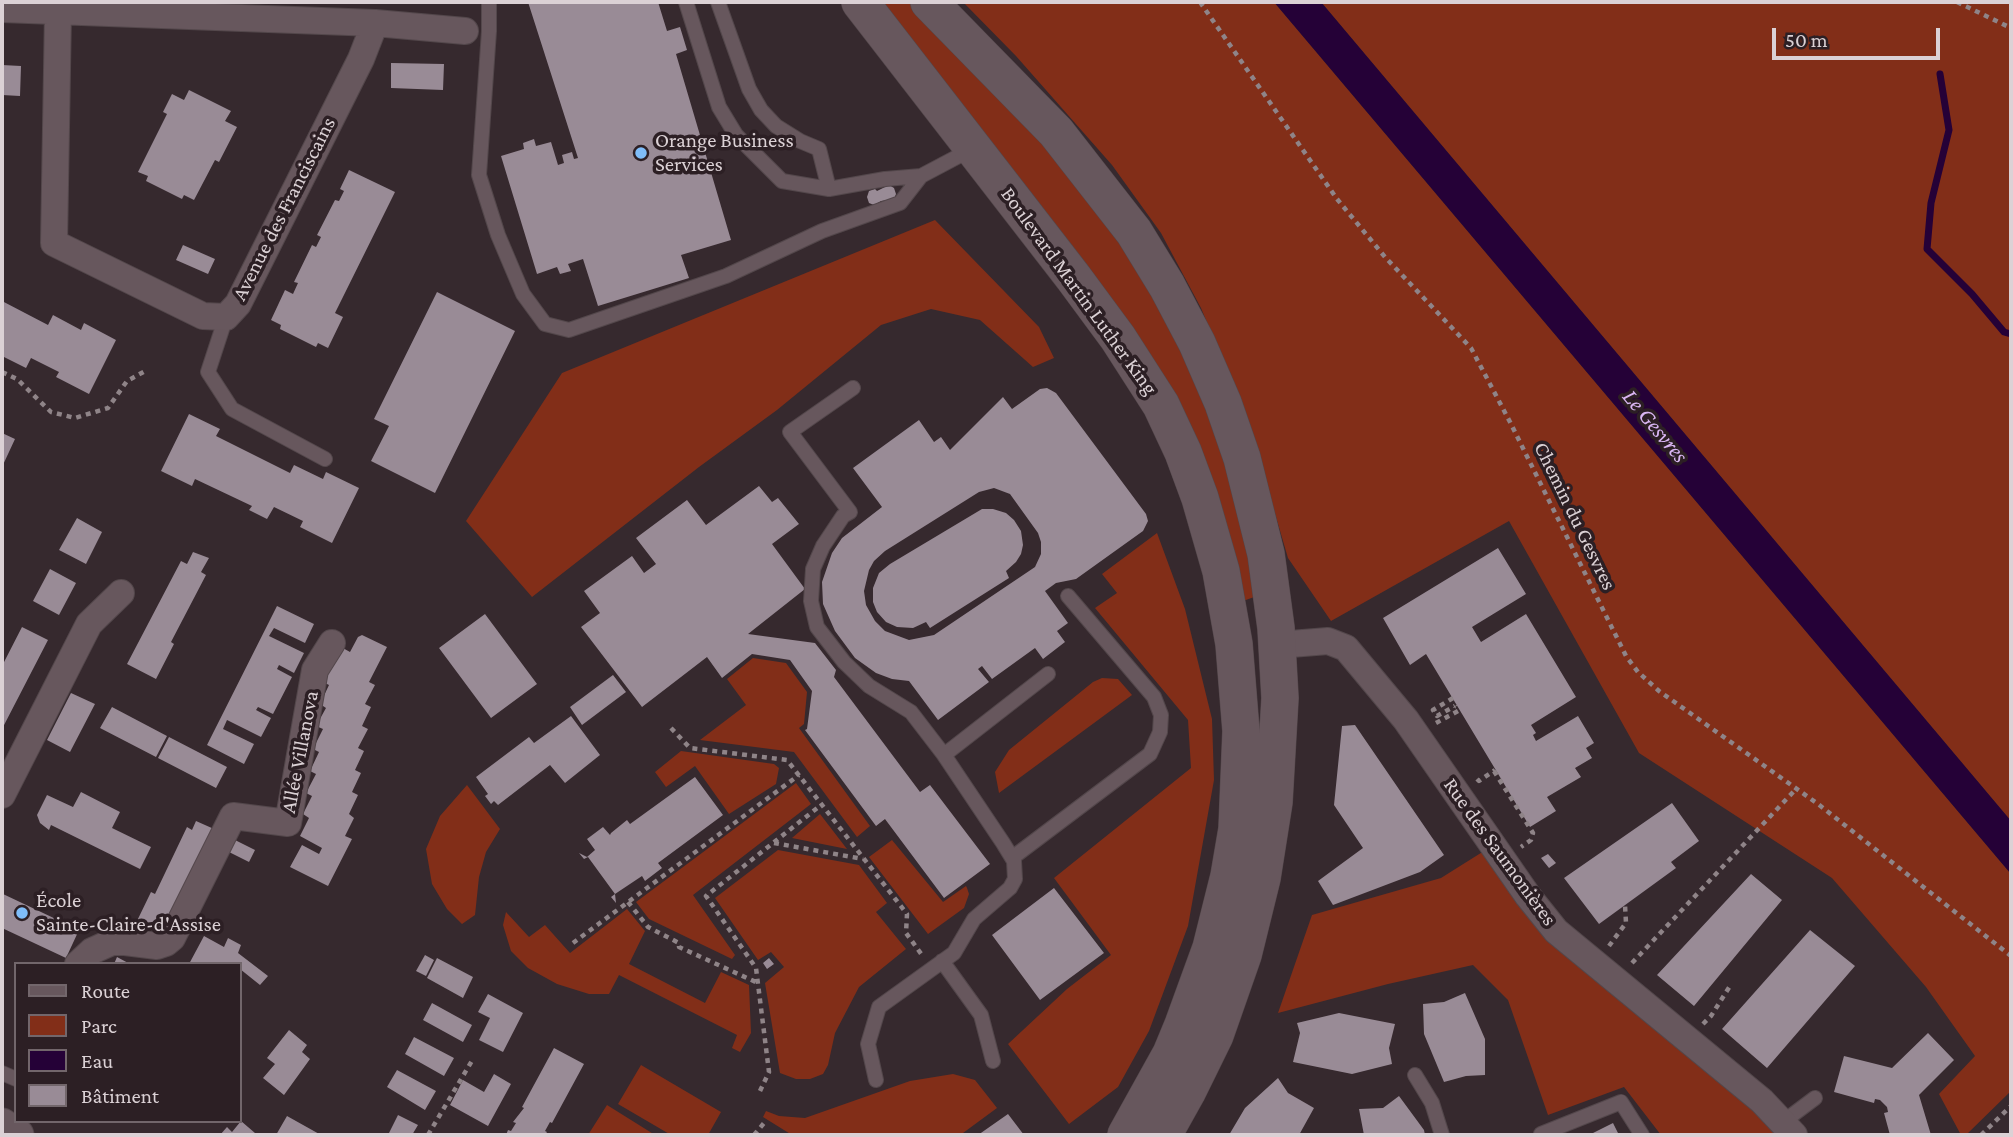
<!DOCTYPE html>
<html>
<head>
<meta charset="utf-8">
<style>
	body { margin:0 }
	#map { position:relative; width:2013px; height:1137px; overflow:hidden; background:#36292e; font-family:"Crimson Pro",serif }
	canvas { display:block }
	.frame { position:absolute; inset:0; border:4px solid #dbd1d5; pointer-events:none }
	.legend { position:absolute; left:14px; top:962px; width:228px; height:161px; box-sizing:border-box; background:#2c1f24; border:2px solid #72666b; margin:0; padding:9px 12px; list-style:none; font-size:21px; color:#dbd1d5 }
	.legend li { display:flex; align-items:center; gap:14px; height:35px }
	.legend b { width:35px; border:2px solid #72666b }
	.scale { position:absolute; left:1772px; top:28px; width:168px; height:32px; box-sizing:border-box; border:4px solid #dbd1d5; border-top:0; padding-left:9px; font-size:21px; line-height:24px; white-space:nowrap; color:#dbd1d5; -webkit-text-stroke:5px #2c1f24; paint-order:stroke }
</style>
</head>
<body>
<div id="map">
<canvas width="2013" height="1137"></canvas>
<div class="frame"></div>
<ul class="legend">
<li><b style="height:9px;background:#67575d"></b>Route</li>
<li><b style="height:19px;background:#822e18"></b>Parc</li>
<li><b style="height:19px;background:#250137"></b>Eau</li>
<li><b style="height:19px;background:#998b96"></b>Bâtiment</li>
</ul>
<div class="scale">50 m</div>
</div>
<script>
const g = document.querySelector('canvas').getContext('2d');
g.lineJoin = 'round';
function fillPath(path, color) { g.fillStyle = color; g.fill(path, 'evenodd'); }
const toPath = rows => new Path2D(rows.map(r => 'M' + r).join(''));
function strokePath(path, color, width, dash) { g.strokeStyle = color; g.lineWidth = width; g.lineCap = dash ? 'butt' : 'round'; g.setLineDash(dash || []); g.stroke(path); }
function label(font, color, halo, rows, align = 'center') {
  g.font = font + ' "Crimson Pro",serif'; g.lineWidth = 7; g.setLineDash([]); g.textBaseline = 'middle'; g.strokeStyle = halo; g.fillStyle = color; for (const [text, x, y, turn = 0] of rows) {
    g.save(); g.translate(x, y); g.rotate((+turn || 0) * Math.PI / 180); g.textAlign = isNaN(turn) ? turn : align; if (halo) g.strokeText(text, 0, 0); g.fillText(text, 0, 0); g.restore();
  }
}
const green = toPath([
	[874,2,911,2,970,60,1057,151,1160,300,1233,469,1257,596,1243,601,1202,476],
	[963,2,1274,2,2011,874,2011,1091,1966,1135,1961,1135,1939,1094,1975,1056,1926,987,1832,878,1639,753,1509,521,1331,621,1288,558,1249,425,1201,308,1161,233,1112,165,1016,56],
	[1321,2,2011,2,2011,821],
	[935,220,1039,327,1054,358,1033,367,980,320,931,309,881,325,777,410,699,467,532,597,466,521,562,373],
	[1157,533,1185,609,1212,719,1214,780,1188,926,1149,1031,1118,1087,1069,1124,1008,1044,1067,989,1111,955,1054,878,1191,768,1188,720,1095,608,1117,593,1102,574],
	[753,658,786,663,807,692,804,724,799,728,870,826,857,837,794,752,700,740,746,705,727,679],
	[1102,678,1118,679,1132,695,999,793,995,772,1009,750,1093,682],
	[681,751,774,764,779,768,776,784,729,814,695,766,666,787,655,772],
	[796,783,811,804,693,895,735,955,732,959,649,919,636,902],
	[467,785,500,829,486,852,479,877,475,915,462,924,447,909,432,884,426,849,440,816],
	[820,814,847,849,792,838],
	[892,840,943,902,966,886,967,888,969,894,964,908,928,934,869,857],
	[778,850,859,865,887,903,876,912,906,949,859,987,835,1033,828,1065,823,1074,810,1079,796,1079,780,1073,765,983,784,967,771,952,758,960,715,898],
	[1484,851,1756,1108,1781,1135,1661,1135,1624,1087,1548,1115,1508,1000,1473,965,1388,984,1278,1013,1312,915,1441,878],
	[627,909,645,931,629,964,705,1003,721,972,749,985,751,1033,740,1052,732,1048,737,1035,619,975,609,994,589,994,557,984,528,968,511,951,503,925,506,912,529,937,545,925,570,953],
	[641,1065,721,1112,708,1135,671,1135,618,1104],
	[953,1074,975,1080,997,1108,963,1133,964,1135,792,1135,763,1117,766,1111,779,1116,805,1118,910,1081],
	[607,1105,655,1135,656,1135,588,1135]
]);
const water = toPath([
	[1274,2,1321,2,2011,821,2011,874]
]);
const stream = toPath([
	[1940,74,1949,130,1931,203,1927,249,1972,294,2004,332,2011,334]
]);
const building = toPath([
	[528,2,658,2,667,31,680,27,687,50,676,54,731,240,681,255,689,278,598,306,583,259,568,264,571,271,560,274,557,267,537,274,501,156,524,149,523,143,534,139,536,146,551,142,558,165,564,163,562,155,572,152,574,159,578,158],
	[391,63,444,64,443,90,391,88],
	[2,65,21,66,20,96,2,95],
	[189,90,231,111,225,121,237,127,219,162,215,160,194,200,184,195,182,199,146,181,148,176,138,172,167,114,163,112,172,94,184,100],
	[349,170,395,192,335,313,343,317,328,348,318,343,316,347,280,329,281,325,271,320,285,290,293,294,298,283,294,282,312,245,316,247,321,237,317,235,335,200,339,201,344,191,340,189],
	[889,185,894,188,896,194,894,199,881,201,874,205,869,203,867,197,869,191,875,189,877,191],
	[183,245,215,259,208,274,176,260],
	[437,292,515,331,435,493,371,461,389,426,374,419],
	[2,301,48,325,53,315,81,330,84,323,116,340,89,394,56,377,59,372,31,358,26,368,2,356],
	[1047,388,1056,393,1146,514,1148,521,1143,531,1076,579,1056,583,1045,591,1068,623,1057,631,1065,642,1043,659,1035,648,992,679,982,666,978,669,989,682,938,720,909,681,892,679,876,673,855,658,835,631,823,604,822,582,832,553,842,538,882,507,853,468,919,420,934,442,941,437,950,450,1003,397,1012,409,1040,389],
	[994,488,1010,494,1038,533,1041,542,1041,554,1035,567,934,635,909,640,885,631,875,621,866,605,864,591,869,570,874,561,885,551,979,492],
	[189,414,220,429,216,436,290,473,294,465,323,479,326,472,359,488,332,543,300,527,303,521,274,507,267,519,249,510,252,506,195,479,192,486,161,471],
	[2,433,15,439,2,467],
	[759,486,772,502,778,498,799,524,772,544,805,589,748,634,815,643,836,670,834,677,920,792,930,785,990,864,944,898,885,819,876,826,805,730,807,729,812,691,790,660,752,654,722,678,707,657,642,707,581,627,600,613,584,591,632,556,644,573,656,564,636,538,687,500,706,525],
	[982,509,993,509,1006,513,1014,520,1021,531,1023,545,1021,554,1016,562,1006,571,1009,578,930,628,926,622,913,628,897,627,886,622,877,612,873,602,873,588,879,573,890,564],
	[77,518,102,532,86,564,59,550],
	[1498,548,1526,594,1472,627,1481,642,1526,614,1576,697,1531,725,1536,733,1533,735,1536,741,1578,716,1594,743,1586,748,1592,758,1575,768,1581,777,1547,797,1556,811,1530,827,1426,654,1410,665,1383,618],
	[193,552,209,558,201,572,206,575,171,642,174,644,156,679,127,664,181,561,187,564],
	[50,569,76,583,59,615,33,601],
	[277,606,314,624,305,643,274,628,269,636,304,653,294,673,279,665,277,669,292,677,273,714,258,707,256,710,271,718,261,737,227,720,223,729,254,744,244,764,207,745],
	[485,614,537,684,491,718,439,648],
	[22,627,48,640,2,729,2,666],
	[362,635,387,647,369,682,375,685,365,704,371,707,362,726,368,729,358,748,364,751,355,770,361,773,352,792,358,795,349,814,354,818,345,836,352,839,328,886,290,867,302,845,319,854,322,848,300,836,309,818,303,814,312,796,306,793,316,774,310,771,319,752,313,749,323,729,316,726,326,708,320,704,329,685,323,682,341,647,350,652,358,637],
	[613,675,626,692,582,725,570,707],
	[71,693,95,704,70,752,47,740],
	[112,707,167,736,156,757,100,728],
	[571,716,600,755,565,783,550,765,498,805,494,801,491,804,485,796,488,794,476,777,529,737,534,743],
	[1355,725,1444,855,1420,872,1333,905,1318,881,1363,848,1334,805,1342,726],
	[169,737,227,767,216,788,158,758],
	[695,777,723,815,658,863,662,868,645,881,642,876,615,894,616,903,611,897,615,894,588,857,584,859,579,853,587,857,595,850,587,839,603,827,610,835,611,833,627,820,630,824],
	[81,792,120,812,112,828,151,847,140,869,51,825,49,830,40,823,37,815,47,795,73,807],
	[1672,803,1699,841,1671,862,1676,868,1599,924,1564,878],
	[196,821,214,829,162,935,136,923,151,892,155,894,187,827,192,830],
	[231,838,255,850,249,862,225,850],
	[1548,854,1556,863,1549,868,1541,858],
	[1751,874,1782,900,1694,1006,1657,975],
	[1054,888,1104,953,1040,1000,992,935],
	[3,894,79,930,66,958,2,928],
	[1810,930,1855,966,1767,1068,1722,1029],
	[204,936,224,947,228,938,241,945,238,953,268,976,260,985,240,969,240,964,189,964],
	[425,955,434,960,426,976,416,971],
	[117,957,130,964,114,964],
	[437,958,473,977,463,998,427,978],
	[769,958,774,964,767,969,763,963],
	[1465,993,1485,1039,1485,1075,1466,1076,1444,1082,1424,1034,1423,1004,1444,1002],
	[488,994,523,1013,503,1052,479,1040,490,1018,478,1012],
	[432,1003,472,1025,463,1042,423,1020],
	[1339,1013,1395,1024,1389,1048,1392,1064,1352,1074,1293,1062,1300,1033,1297,1023],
	[289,1030,307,1045,302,1052,310,1059,284,1095,263,1078,275,1064,267,1058],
	[1928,1033,1954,1060,1919,1095,1931,1135,1890,1135,1884,1113,1888,1112,1887,1107,1880,1100,1875,1099,1874,1103,1834,1092,1844,1056,1892,1068],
	[414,1037,454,1058,444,1076,405,1054],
	[554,1048,584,1064,552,1123,550,1122,545,1131,547,1132,545,1135,506,1135,508,1130,511,1131,516,1123,513,1122,524,1108,522,1107],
	[397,1070,436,1091,425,1110,387,1087],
	[494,1074,511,1084,488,1126,450,1105,463,1080,484,1092],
	[1278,1078,1288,1093,1314,1108,1299,1135,1229,1135,1245,1108],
	[1399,1096,1424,1130,1425,1135,1364,1135,1359,1109,1383,1108],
	[1008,1114,1024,1135,978,1135],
	[398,1115,418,1125,412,1135,388,1135],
	[287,1116,321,1135,276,1135],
	[241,1121,255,1133,253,1135,220,1135,227,1127,232,1132],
	[1613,1123,1619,1135,1589,1135]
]);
const path = toPath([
	[1200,2,1337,199,1385,257,1471,348,1510,422,1626,656,1638,672,1659,691,1818,804,2011,956],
	[1957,2,2011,28],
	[2,372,17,379,51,412,75,418,108,408,127,381,147,370],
	[1453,698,1433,710,1437,716,1455,706],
	[1436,723,1458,711,1455,706],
	[671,728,690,748,787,760,907,914,906,933,922,955],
	[1494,771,1533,833,1531,840,1521,847],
	[1477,779,1479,781,1495,770],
	[774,843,863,859],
	[628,902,648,927,679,943,679,947,758,983],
	[573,943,799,775],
	[1609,946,1626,923,1625,905],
	[1632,963,1796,789],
	[1703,1024,1711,1016,1730,986],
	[760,1091,769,1072,756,968,706,896,821,805],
	[428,1135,473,1059],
	[754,1135,764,1123],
	[1981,1135,2011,1106]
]);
const service = toPath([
	[489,2,489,31,479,175,498,235,523,294,545,324,569,330,726,276,822,231,900,203,921,176,972,149],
	[686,2,719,107,736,135,782,181,829,189],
	[718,2,749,89,761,110,776,126,800,141,819,149,829,189,885,179,921,176],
	[226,317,208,372,232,409,325,459],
	[853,388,790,432,850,512,843,516,823,546,813,569,811,601,817,627,844,662,869,686,911,712,944,755,1003,843,1014,861,1015,879,1010,888,974,919,954,953,879,1007,868,1044,876,1080],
	[944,755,1048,674],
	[1012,858,1150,754,1160,732,1161,715,1154,697,1068,596],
	[942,961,981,1015,993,1061],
	[2,1073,16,1079],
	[1415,1075,1432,1103,1442,1135],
	[1783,1122,1815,1098],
	[1541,1134,1621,1102,1642,1135]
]);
const minor = toPath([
	[2,9,375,23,465,31],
	[58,12,54,243,203,316,226,317,238,304,361,59,375,23],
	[1278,645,1328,641,1346,648,1406,720,1528,896,1556,931,1762,1101,1794,1135],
	[2,795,89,624,121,593],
	[78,964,92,951,112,942,125,942,157,946,166,943,172,938,233,816,288,823,315,670,332,643]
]);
const tertiary = toPath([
	[2,1125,17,1135]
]);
const secondary = toPath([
	[860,2,1073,277,1118,338,1161,405,1183,452,1200,498,1221,571,1234,644,1241,731,1237,829,1229,876,1211,948,1183,1025,1171,1054,1126,1135],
	[929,2,1056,132,1134,232,1167,286,1197,343,1223,403,1242,458,1266,554,1276,628,1280,698,1274,802,1262,878,1243,955,1215,1035,1187,1092,1163,1135]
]);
const markers = [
	[641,153,7,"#7fbdf9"],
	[22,913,7,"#7fbdf9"]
];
const poiNames = [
	["Orange Business",655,141],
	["Services",655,165],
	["École",36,901],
	["Sainte-Claire-d'Assise",36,925]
];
const streetNames = [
	["Avenue des Franciscains",284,209,-63],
	["Boulevard Martin Luther King",1079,291,54],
	["Chemin du Gesvres",1575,516,64],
	["Allée Villanova",300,752,-79],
	["Rue des Saumonières",1500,852,54]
];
const waterNames = [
	["Le Gesvres",1655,426,50]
];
fillPath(green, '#822e18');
fillPath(water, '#250137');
strokePath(stream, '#250137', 7);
fillPath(building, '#998b96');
strokePath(service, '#53474b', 16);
strokePath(minor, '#53474b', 28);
strokePath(tertiary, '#53474b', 35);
strokePath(secondary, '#53474b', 38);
strokePath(path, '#8f8488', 4.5, [5, 5]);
strokePath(service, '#67575d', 14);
strokePath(minor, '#67575d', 26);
strokePath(tertiary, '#67575d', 33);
strokePath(secondary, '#67575d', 37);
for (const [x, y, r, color] of markers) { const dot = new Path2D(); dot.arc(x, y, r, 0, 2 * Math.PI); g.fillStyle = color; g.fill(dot); strokePath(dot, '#2c1f24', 2.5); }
label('21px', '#dbd1d5', '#2c1f24', poiNames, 'left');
label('21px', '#dbd1d5', '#2c1f24', streetNames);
label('italic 23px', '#d9b5f2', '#2c1f24', waterNames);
</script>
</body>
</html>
